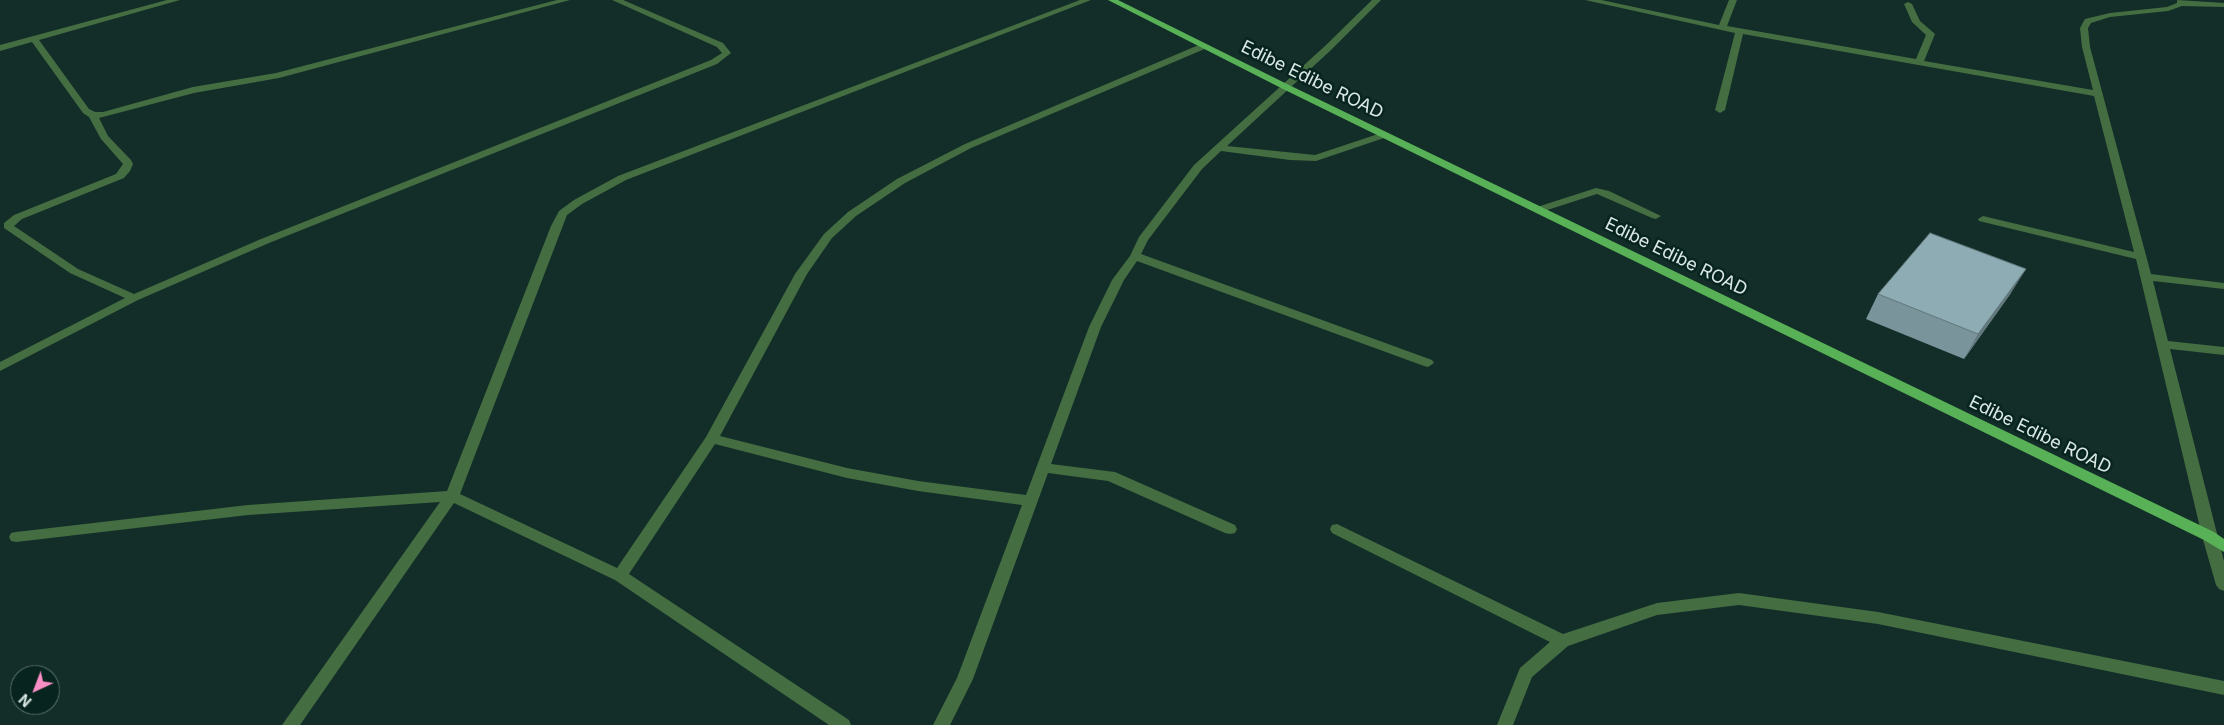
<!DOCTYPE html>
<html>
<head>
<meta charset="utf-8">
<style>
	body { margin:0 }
	#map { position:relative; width:2224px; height:725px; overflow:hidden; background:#132e28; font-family:Inter,sans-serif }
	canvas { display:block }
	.north { position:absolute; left:10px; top:665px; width:50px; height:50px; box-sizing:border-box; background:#08241f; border:1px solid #5c726e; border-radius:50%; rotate:223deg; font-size:14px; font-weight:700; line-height:20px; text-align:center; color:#d9e8e4 }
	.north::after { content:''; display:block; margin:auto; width:18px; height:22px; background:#fa8fc6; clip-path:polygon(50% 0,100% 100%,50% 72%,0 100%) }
</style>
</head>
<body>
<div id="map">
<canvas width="2224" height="725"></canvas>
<div class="north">N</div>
</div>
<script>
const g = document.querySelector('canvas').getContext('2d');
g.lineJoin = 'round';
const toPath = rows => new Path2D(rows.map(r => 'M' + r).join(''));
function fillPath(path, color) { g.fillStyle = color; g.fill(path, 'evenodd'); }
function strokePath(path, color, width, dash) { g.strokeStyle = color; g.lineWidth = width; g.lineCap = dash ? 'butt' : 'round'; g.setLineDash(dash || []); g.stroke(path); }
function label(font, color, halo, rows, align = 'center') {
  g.font = font + ' Inter,sans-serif'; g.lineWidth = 5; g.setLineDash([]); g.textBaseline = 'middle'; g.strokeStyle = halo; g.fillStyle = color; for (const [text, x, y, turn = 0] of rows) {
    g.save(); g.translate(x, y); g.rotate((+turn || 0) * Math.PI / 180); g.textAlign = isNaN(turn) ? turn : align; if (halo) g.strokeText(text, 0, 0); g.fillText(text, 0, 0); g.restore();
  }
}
const minor = toPath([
	[167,0,180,0,39,40,89,109,95,112,103,112,193,87,276,73,557,0,570,0,279,78,194,93,99,118,108,136,131,160,133,164,130,171,124,178,22,219,14,226,78,269,134,294,261,239,711,60,722,53,717,47,612,0,623,0,723,43,731,53,717,64,269,243,138,300,0,371,0,362,125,298,70,273,4,228,4,223,14,215,116,174,123,164,101,139,89,117,83,113,32,42,0,51,0,45,167,0],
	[1080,0,1091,0,626,180,582,204,567,215,460,494,617,568,706,437,795,274,824,234,848,212,897,179,965,144,1201,44,1207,44,1207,48,971,148,905,183,856,216,832,238,807,274,720,436,847,468,918,481,1026,495,1089,327,1112,280,1130,256,1139,237,1194,165,1325,46,1372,0,1381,0,1331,50,1227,146,1315,155,1384,132,1389,135,1387,137,1316,161,1290,160,1221,151,1202,169,1148,240,1141,254,1432,360,1434,363,1428,367,1424,366,1137,261,1124,280,1101,327,1051,464,1115,472,1235,525,1237,529,1235,533,1230,534,1225,533,1108,481,1048,473,973,679,950,725,933,725,957,678,1022,505,918,491,847,478,715,444,629,574,849,720,851,725,829,725,615,580,454,503,300,725,282,725,440,502,248,515,16,542,11,541,9,537,11,533,16,532,248,505,447,491,551,226,559,211,574,200,618,176,1080,0],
	[1585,0,1601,0,1719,25,1729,0,1737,0,1727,26,1916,59,1926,35,1912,22,1904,4,1908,2,1912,4,1920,21,1935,34,1924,61,2093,90,2082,47,2080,28,2085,19,2110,13,2167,7,2177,3,2177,0,2224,3,2224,7,2182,6,2168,11,2110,17,2091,23,2088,28,2090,47,2151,274,2224,283,2224,289,2153,281,2168,341,2224,347,2224,355,2170,349,2224,561,2224,591,2219,589,2216,585,2202,536,2136,259,1979,221,1978,219,1983,216,2134,252,2094,96,1743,34,1725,110,1720,113,1715,110,1735,33,1585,0],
	[1596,188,1609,191,1661,216,1656,219,1652,218,1597,194,1538,213,1533,210,1534,208,1596,188],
	[1337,524,1563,634,1657,603,1739,593,1878,612,2224,681,2224,695,1878,624,1739,605,1657,615,1568,646,1532,677,1513,725,1497,725,1520,668,1550,642,1332,533,1330,529,1332,525,1337,524]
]);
const major = toPath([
	[1108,0,1118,0,1289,85,2214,532,2224,539,2224,552,2204,540,1283,89,1108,0]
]);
const wall = toPath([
	[2011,293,1964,359,1866,319,1878,294]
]);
const shadedWall = toPath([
	[2026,269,2011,293,1964,359,1978,334]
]);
const building = toPath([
	[1930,233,2026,269,1978,334,1878,294,1930,233]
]);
const streetNames = [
	["Edibe Edibe ROAD",1312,80,26],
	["Edibe Edibe ROAD",1676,257,26],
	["Edibe Edibe ROAD",2040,435,26]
];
fillPath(minor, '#446d42');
fillPath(major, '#58b156');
fillPath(wall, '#79949a');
fillPath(shadedWall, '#63787d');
fillPath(building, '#8dacb3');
strokePath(building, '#63787d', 1);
label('18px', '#d9e8e4', '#08241f', streetNames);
</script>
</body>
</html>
